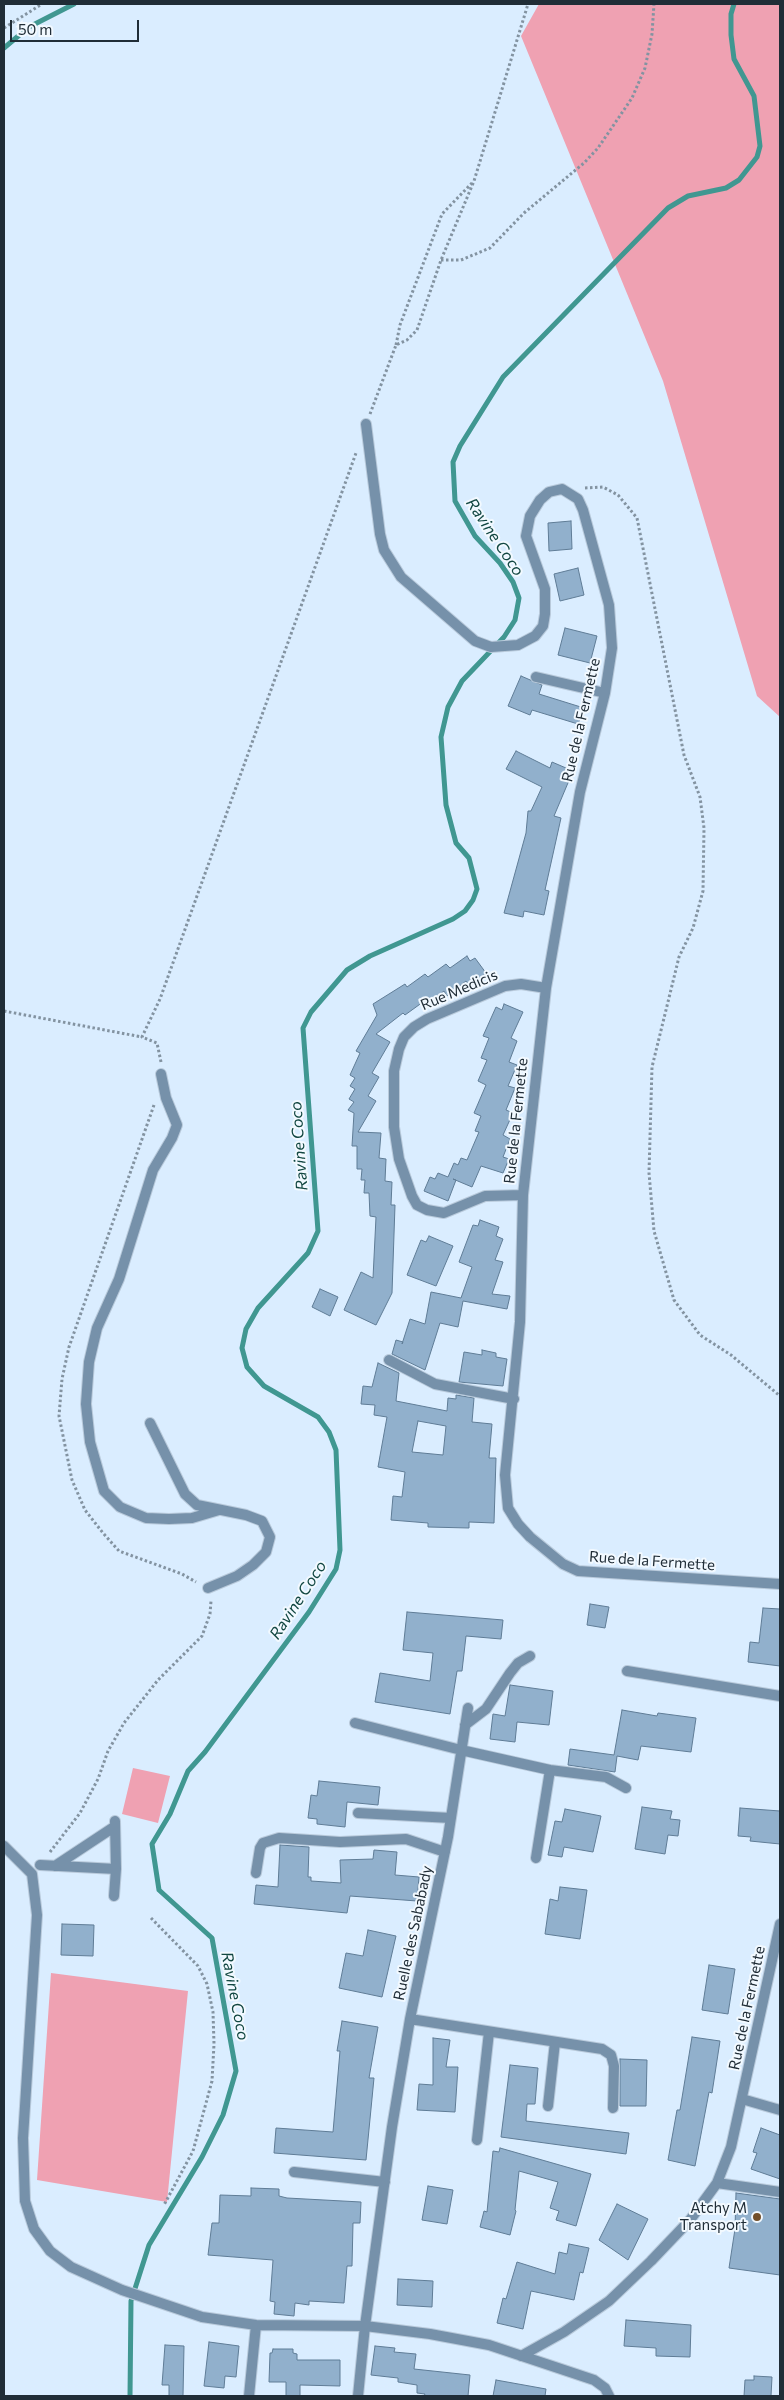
<!DOCTYPE html>
<html>
<head>
<meta charset="utf-8">
<style>
	body { margin:0 }
	#map { position:relative; width:784px; height:2400px; overflow:hidden; background:#daedff; font-family:Commissioner,sans-serif }
	canvas { display:block }
	.frame { position:absolute; inset:0; border:5px solid #202d37; pointer-events:none }
	.scale { position:absolute; left:10px; top:20px; width:129px; height:22px; box-sizing:border-box; border:2px solid #202d37; border-top:0; padding-left:6px; font-size:15px; line-height:18px; white-space:nowrap; color:#202d37; -webkit-text-stroke:4px #f2f9ff; paint-order:stroke }
</style>
</head>
<body>
<div id="map">
<canvas width="784" height="2400"></canvas>
<div class="frame"></div>
<div class="scale">50 m</div>
</div>
<script>
const g = document.querySelector('canvas').getContext('2d');
g.lineJoin = 'round';
function fillPath(path, color) { g.fillStyle = color; g.fill(path, 'evenodd'); }
const toPath = rows => new Path2D(rows.map(r => 'M' + r).join(''));
function strokePath(path, color, width, dash) { g.strokeStyle = color; g.lineWidth = width; g.lineCap = dash ? 'butt' : 'round'; g.setLineDash(dash || []); g.stroke(path); }
function label(font, color, halo, rows, align = 'center') {
  g.font = font + ' Commissioner,sans-serif'; g.lineWidth = 4; g.setLineDash([]); g.textBaseline = 'middle'; g.strokeStyle = halo; g.fillStyle = color; for (const [text, x, y, turn = 0] of rows) {
    g.save(); g.translate(x, y); g.rotate((+turn || 0) * Math.PI / 180); g.textAlign = isNaN(turn) ? turn : align; if (halo) g.strokeText(text, 0, 0); g.fillText(text, 0, 0); g.restore();
  }
}
const green = toPath([
	[539,4,780,4,780,717,757,696,663,381,521,36],
	[133,1768,170,1776,158,1823,122,1814],
	[51,1973,188,1991,167,2202,37,2180]
]);
const stream = toPath([
	[4,48,29,27,74,4],
	[130,2396,131,2301,149,2245,202,2157,223,2115,236,2071,212,1938,159,1890,152,1844,170,1814,188,1771,205,1752,309,1612,336,1569,340,1550,336,1450,329,1432,318,1417,264,1386,247,1367,242,1348,246,1329,258,1308,308,1253,318,1231,303,1028,311,1012,347,970,370,956,453,919,465,911,473,900,477,889,469,858,456,843,446,805,441,737,448,707,462,681,504,637,515,620,519,598,513,582,500,563,475,536,455,501,453,462,460,446,503,377,668,208,688,196,726,188,739,180,757,157,760,146,754,96,734,59,731,35,731,14,734,4]
]);
const building = toPath([
	[571,521,572,549,549,551,548,523,571,521],
	[578,568,584,595,560,601,554,574,578,568],
	[565,628,597,636,590,663,558,655,565,628],
	[521,676,542,685,539,694,584,708,578,724,532,710,530,715,508,706,521,676],
	[516,751,550,768,552,762,573,771,554,816,561,818,545,890,549,891,544,915,524,911,523,917,504,913,526,833,528,811,531,811,542,787,506,769,516,751],
	[467,956,470,961,475,958,486,973,470,986,466,981,447,996,444,991,426,1005,423,1002,405,1015,403,1013,376,1034,390,1042,372,1073,379,1077,368,1096,376,1101,358,1132,381,1133,379,1158,386,1159,385,1181,392,1182,391,1205,395,1205,392,1293,376,1325,344,1310,361,1272,373,1278,376,1217,370,1216,369,1193,364,1193,365,1180,361,1180,362,1169,357,1169,357,1146,352,1146,354,1113,348,1110,354,1102,349,1099,355,1089,350,1086,355,1078,350,1075,360,1053,356,1051,377,1015,373,1004,405,984,407,987,425,974,428,977,446,964,450,968,467,956],
	[504,1004,523,1012,511,1038,517,1041,509,1062,517,1065,508,1086,515,1088,506,1110,513,1113,503,1135,510,1139,503,1157,509,1159,503,1173,481,1166,472,1187,453,1179,456,1180,448,1201,424,1191,430,1177,435,1179,438,1173,448,1177,454,1163,458,1165,461,1158,467,1160,479,1132,475,1131,481,1116,474,1113,486,1085,478,1081,487,1060,481,1058,489,1038,483,1036,496,1007,502,1010,504,1004],
	[480,1220,499,1227,496,1236,503,1239,495,1260,503,1262,492,1294,510,1296,507,1309,463,1301,458,1327,440,1323,425,1370,392,1354,396,1340,403,1342,402,1344,410,1319,425,1324,431,1292,461,1298,472,1267,459,1262,473,1225,478,1226,480,1220],
	[429,1236,453,1246,436,1286,407,1275,421,1240,426,1242,429,1236],
	[320,1289,338,1297,330,1316,312,1307,320,1289],
	[482,1350,496,1353,496,1357,507,1359,503,1386,459,1382,464,1352,482,1355,482,1350],
	[378,1363,399,1373,396,1401,447,1411,448,1398,456,1399,456,1395,474,1398,472,1422,492,1424,489,1458,496,1458,494,1523,469,1522,469,1528,428,1527,428,1523,391,1520,393,1496,402,1497,405,1472,378,1467,387,1417,374,1415,375,1405,361,1404,363,1386,372,1387,378,1363],
	[418,1421,446,1426,443,1455,412,1452,418,1421],
	[590,1604,609,1607,605,1628,587,1625,590,1604],
	[763,1608,780,1609,780,1666,748,1662,750,1642,759,1643,763,1608],
	[407,1612,503,1620,501,1639,466,1636,462,1671,457,1671,450,1714,375,1702,380,1673,430,1681,433,1653,403,1650,407,1612],
	[510,1685,553,1691,549,1725,517,1722,515,1742,490,1739,493,1714,505,1716,510,1685],
	[622,1710,657,1716,658,1713,696,1718,691,1752,641,1746,638,1760,617,1756,615,1772,568,1765,570,1749,614,1755,622,1710],
	[319,1781,380,1787,378,1805,347,1802,345,1827,317,1824,317,1819,308,1818,311,1795,317,1796,319,1781],
	[642,1807,672,1811,670,1819,680,1820,678,1836,668,1835,665,1854,635,1849,642,1807],
	[740,1808,780,1811,780,1844,750,1841,751,1837,738,1836,740,1808],
	[565,1809,601,1816,593,1852,564,1847,562,1857,548,1855,555,1821,562,1822,565,1809],
	[280,1845,309,1847,308,1877,311,1877,311,1881,341,1883,340,1860,373,1859,374,1850,397,1852,395,1875,419,1877,417,1901,350,1896,347,1913,254,1904,256,1885,278,1887,280,1845],
	[560,1887,587,1890,580,1939,545,1934,550,1899,558,1901,560,1887],
	[62,1924,94,1925,93,1956,61,1955,62,1924],
	[368,1930,396,1936,382,1997,339,1988,346,1953,363,1956,368,1930],
	[709,1965,735,1969,728,2014,702,2010,709,1965],
	[342,2021,378,2027,369,2078,374,2078,366,2160,274,2153,276,2128,333,2132,340,2051,337,2051,342,2021],
	[692,2037,720,2041,712,2093,709,2092,695,2166,668,2160,677,2110,680,2110,692,2037],
	[433,2038,450,2040,446,2067,458,2067,455,2112,417,2110,419,2084,433,2085,433,2038],
	[620,2059,647,2060,646,2106,620,2106,620,2059],
	[510,2065,538,2068,535,2104,527,2104,526,2121,629,2133,626,2154,501,2137,510,2065],
	[761,2128,780,2135,780,2179,751,2169,757,2153,753,2152,761,2128],
	[500,2148,591,2174,576,2226,556,2220,559,2211,550,2208,558,2182,519,2171,515,2210,516,2211,510,2235,480,2227,484,2211,487,2212,493,2151,499,2152,500,2148],
	[428,2186,453,2190,447,2224,422,2220,428,2186],
	[251,2188,279,2189,279,2196,287,2198,361,2202,360,2223,353,2223,352,2266,347,2266,344,2303,309,2301,309,2305,295,2303,294,2316,274,2314,275,2302,270,2301,273,2260,208,2255,212,2223,219,2223,220,2195,251,2196,251,2188],
	[736,2193,780,2199,780,2275,729,2268,735,2229,736,2193],
	[617,2204,648,2219,628,2260,599,2240,617,2204],
	[569,2244,589,2248,583,2273,580,2272,574,2300,531,2291,523,2329,497,2323,503,2298,506,2299,517,2262,555,2274,559,2252,567,2254,569,2244],
	[398,2279,433,2281,432,2307,397,2305,398,2279],
	[626,2320,691,2325,690,2357,656,2356,656,2348,624,2346,626,2320],
	[209,2342,239,2346,236,2377,225,2376,224,2388,204,2386,209,2342],
	[165,2345,184,2346,183,2396,169,2396,169,2385,162,2385,165,2345],
	[375,2346,395,2348,394,2352,416,2354,414,2369,470,2375,468,2396,424,2396,425,2394,417,2393,417,2385,398,2382,398,2378,371,2375,375,2346],
	[273,2349,293,2349,293,2353,297,2354,297,2360,340,2360,340,2386,300,2385,300,2396,286,2396,286,2382,269,2382,270,2353,272,2353,273,2349],
	[754,2376,772,2377,771,2396,744,2396,745,2380,754,2380,754,2376],
	[496,2380,546,2389,545,2396,493,2396,496,2380]
]);
const path = toPath([
	[4,28,42,4],
	[441,260,461,260,490,248,524,213,584,163,598,148,632,98,645,68,652,34,654,4],
	[396,345,400,325,442,214,472,183],
	[370,414,396,345,407,340,417,330,441,260,474,181,528,4],
	[585,488,603,487,618,495,637,518,684,755,700,797,704,828,703,891,693,928,679,957,652,1067,649,1173,654,1231,674,1300,700,1335,731,1355,780,1396],
	[4,1011,142,1037],
	[161,1062,157,1043,142,1037,160,999,356,453],
	[154,1105,69,1347,62,1379,59,1416,72,1480,85,1510,103,1533,119,1551,182,1574,196,1582],
	[50,1852,80,1813,98,1779,108,1751,124,1723,158,1680,202,1636,210,1614,211,1601],
	[151,1918,198,1966,207,1984,213,2012,214,2044,212,2081,193,2151,164,2205]
]);
const service = toPath([
	[161,1074,166,1098,177,1125,172,1138,153,1170,119,1279,97,1328,89,1362,86,1404,90,1442,104,1491,120,1507,146,1518,169,1519,192,1518,219,1510],
	[150,1423,185,1494,197,1505,246,1515,262,1521,270,1537,266,1552,253,1565,237,1576,208,1588],
	[40,1865,116,1869],
	[55,1866,114,1827],
	[114,1896,116,1869,115,1821]
]);
const minor = toPath([
	[366,424,380,534,384,550,401,577,475,641,491,647,518,645,535,636,543,626,545,614,545,589,526,536,530,516,540,500,549,492,562,489,578,499,583,510,609,605,612,648,605,693,580,792,546,988,523,1195,520,1322,505,1475,508,1508,518,1524,530,1537,563,1564,578,1571,780,1584],
	[536,677,605,693],
	[523,1195,485,1196,444,1213,427,1210,417,1205,412,1196,399,1159,394,1127,394,1071,399,1049,404,1037,414,1027,427,1019,505,986,521,984,546,988],
	[389,1360,435,1384,514,1399],
	[627,1671,780,1696],
	[355,1723,461,1750,550,1770,606,1777,626,1788],
	[465,1725,486,1709,510,1673,518,1663,530,1656],
	[358,1813,451,1818],
	[4,1846,32,1874,37,1915,23,2138,25,2201,34,2229,50,2251,71,2267,122,2290,202,2317,256,2325,365,2326,430,2334,489,2345,594,2380,605,2388,609,2396],
	[536,1858,550,1770],
	[256,1873,260,1848,263,1843,279,1838,340,1842,406,1839,445,1852],
	[410,2019,602,2049,611,2055,614,2066,613,2108],
	[742,2099,780,2110],
	[548,2106,555,2042],
	[477,2140,489,2032],
	[294,2172,385,2182],
	[717,2183,780,2192],
	[521,2356,564,2332,609,2301,651,2261,690,2220,717,2183,731,2147,780,1924],
	[249,2396,256,2325],
	[358,2396,365,2326,392,2127,410,2019,448,1837,468,1708]
]);
const markers = [
	[757,2217,5,"#734f29"]
];
const streetNames = [
	["Rue de la Fermette",581,720,-77],
	["Rue Medicis",459,990,-23],
	["Rue de la Fermette",516,1121,-84],
	["Rue de la Fermette",652,1561,4],
	["Ruelle des Sababady",413,1933,-78],
	["Rue de la Fermette",747,2008,-78]
];
const poiNames = [
	["Atchy M",747,2208],
	["Transport",747,2225]
];
const waterNames = [
	["Ravine Coco",495,537,56],
	["Ravine Coco",299,1146,-94],
	["Ravine Coco",298,1600,-57],
	["Ravine Coco",235,1996,79]
];
fillPath(green, '#efa1b2');
strokePath(stream, '#409791', 5);
fillPath(building, '#91b0cc');
strokePath(building, '#5f7c96', 1);
strokePath(service, '#b9cadb', 12);
strokePath(minor, '#b9cadb', 12);
strokePath(path, '#8393a1', 3, [2.5, 2.5]);
strokePath(service, '#7691aa', 10);
strokePath(minor, '#7691aa', 10);
for (const [x, y, r, color] of markers) { const dot = new Path2D(); dot.arc(x, y, r, 0, 2 * Math.PI); g.fillStyle = color; g.fill(dot); strokePath(dot, '#f2f9ff', 2); }
label('15px', '#202d37', '#f2f9ff', streetNames);
label('15px', '#202d37', '#f2f9ff', poiNames, 'right');
label('italic 16px', '#124742', '#f2f9ff', waterNames);
</script>
</body>
</html>
